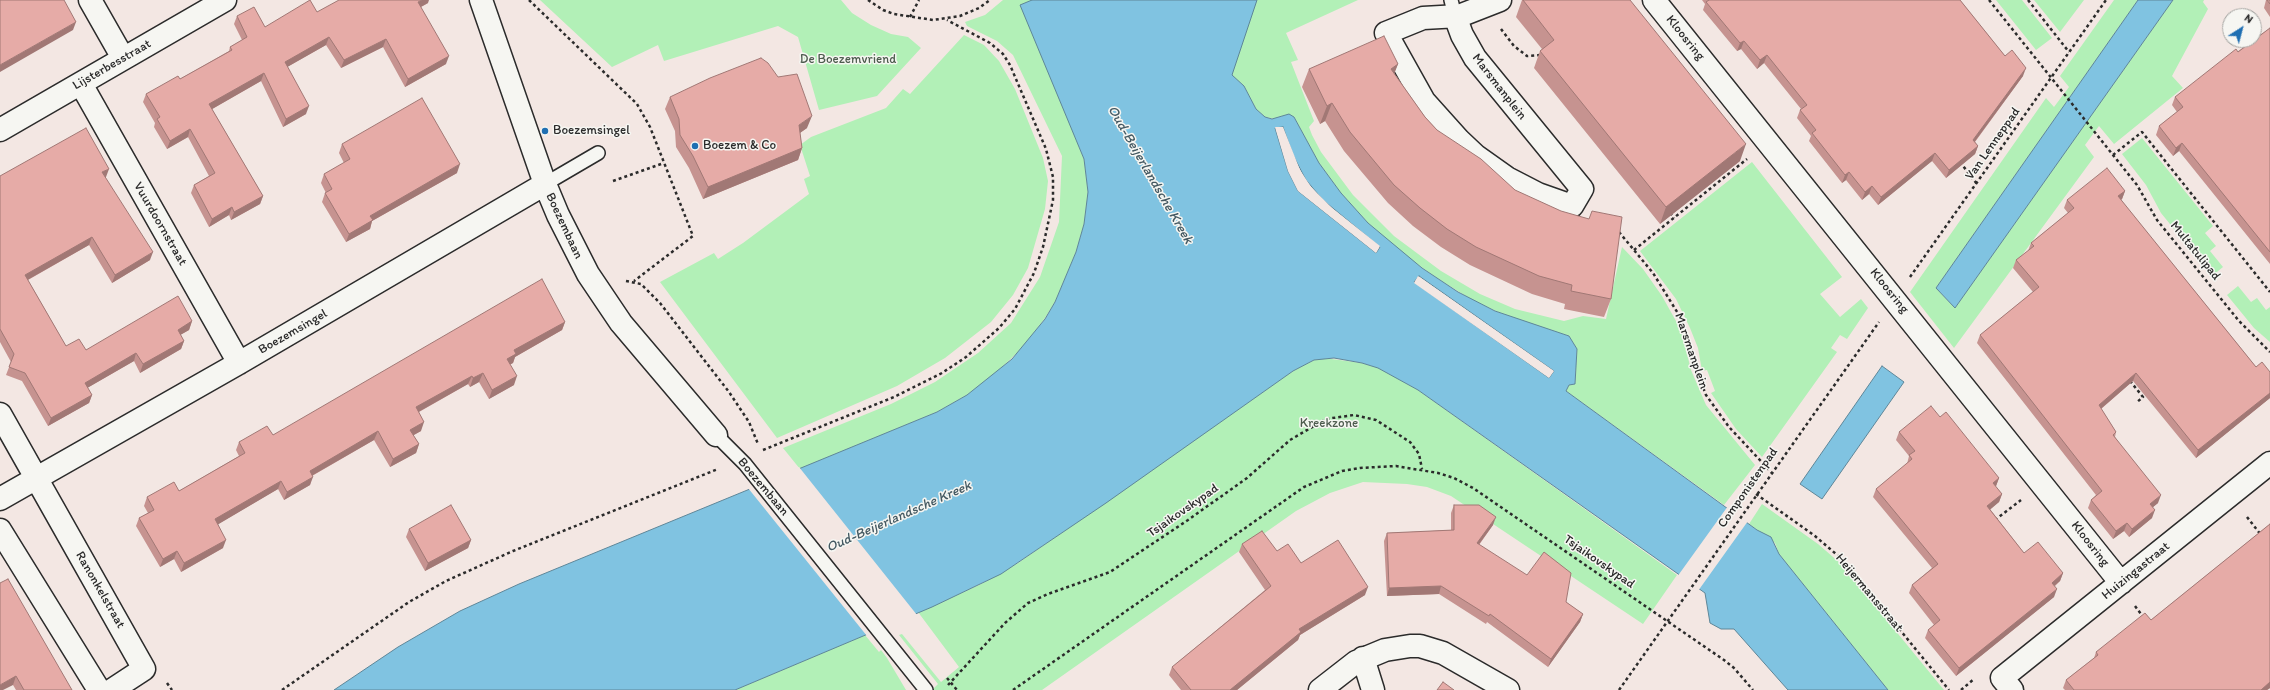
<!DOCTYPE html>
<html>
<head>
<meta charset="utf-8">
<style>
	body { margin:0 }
	#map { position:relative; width:2270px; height:690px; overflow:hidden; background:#f3e7e3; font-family:Itim,sans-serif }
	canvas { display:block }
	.north { position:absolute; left:2222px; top:8px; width:40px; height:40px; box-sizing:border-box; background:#f6f6f2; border:1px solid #a5a5a2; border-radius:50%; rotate:36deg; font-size:11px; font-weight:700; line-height:16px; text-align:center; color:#2b2b2b }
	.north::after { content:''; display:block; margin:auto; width:14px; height:18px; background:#1f6fb2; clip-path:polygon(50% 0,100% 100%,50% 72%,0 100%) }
</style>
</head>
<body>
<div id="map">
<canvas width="2270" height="690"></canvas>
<div class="north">N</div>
</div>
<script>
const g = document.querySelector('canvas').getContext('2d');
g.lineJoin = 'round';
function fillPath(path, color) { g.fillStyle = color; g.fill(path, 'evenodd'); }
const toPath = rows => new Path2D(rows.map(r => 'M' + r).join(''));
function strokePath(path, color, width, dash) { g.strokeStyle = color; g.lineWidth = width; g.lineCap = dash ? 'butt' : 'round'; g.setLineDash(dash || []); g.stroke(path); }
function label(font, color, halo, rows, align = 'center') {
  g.font = font + ' Itim,sans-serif'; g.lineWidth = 3; g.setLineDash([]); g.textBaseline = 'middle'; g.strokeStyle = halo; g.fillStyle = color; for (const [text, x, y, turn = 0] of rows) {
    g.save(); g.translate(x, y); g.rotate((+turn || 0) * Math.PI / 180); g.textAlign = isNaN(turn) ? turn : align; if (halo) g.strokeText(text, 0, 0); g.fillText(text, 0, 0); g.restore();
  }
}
const green = toPath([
	[540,0,841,0,852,13,871,25,891,34,908,37,921,48,877,96,819,110,798,37,778,26,664,61,658,45,612,67],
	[1003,0,1358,0,1286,33,1298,60,1291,62,1314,121,1309,127,1312,135,1321,152,1353,195,1394,236,1441,271,1480,294,1515,309,1564,321,1583,316,1606,319,1622,247,1643,269,1662,296,1681,330,1691,370,1706,405,1755,465,1724,505,1566,391,1569,385,1575,384,1577,349,1569,336,1511,318,1474,301,1443,282,1405,256,1368,223,1341,193,1319,163,1294,117,1282,116,1275,119,1265,117,1256,109,1244,86,1232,76,1075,137,1084,159,1088,192,1084,224,1076,252,1055,302,1045,318,1026,344,994,375,967,395,937,412,800,469,783,448,891,404,935,382,978,353,1011,323,1040,277,1059,222,1062,156,1013,55,997,41,967,26,965,22,985,15],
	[1996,0,2022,0,2052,38,2036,50],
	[2034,0,2084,0,2060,32],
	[2114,0,2138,0,1936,288,1955,308,2173,0,2204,0,2203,2,2208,9,2172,76,2183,88,2114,144,2099,126,2085,145,2094,157,1954,348,1910,292,2046,98,2054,107,2069,87,2060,76],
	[964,35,984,45,999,61,1015,89,1043,158,1048,181,1045,209,1028,268,1013,295,991,322,945,358,897,386,777,438,660,282,714,253,718,259,743,243,809,194,804,179,810,176,800,145,811,137,886,108,903,89,910,94],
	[2142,138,2213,226,2205,233,2216,246,2210,251,2223,267,2212,276,2161,213,2146,185,2122,154],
	[1752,162,1842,277,1820,294,1840,317,1861,299,1868,308,1847,339,1840,335,1831,348,1837,352,1762,457,1736,429,1711,393,1715,391,1707,370,1702,371,1698,348,1690,328,1676,299,1640,251],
	[2238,286,2251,302,2257,298,2266,310,2270,307,2270,342,2254,328,2227,295],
	[1324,358,1362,363,1379,368,1418,390,1677,575,1643,624,1451,496,1427,487,1407,484,1363,482,1330,493,1296,511,1042,690,932,690,938,684,899,635,902,634,941,682,959,667,918,612,979,585,1018,563,1293,371,1314,360],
	[1762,504,1818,544,1840,563,1944,690,1888,690,1779,554,1775,543,1749,524],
	[865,635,879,652,881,650,887,658,906,690,735,690]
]);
const water = toPath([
	[1032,0,1257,0,1232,75,1244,86,1256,109,1265,117,1272,119,1289,114,1294,117,1319,163,1341,193,1368,223,1422,268,1458,292,1495,311,1569,336,1577,349,1575,384,1569,385,1566,391,1757,530,1771,537,1779,554,1888,690,1788,690,1734,629,1721,629,1710,623,1705,593,1418,390,1378,368,1362,363,1334,358,1314,360,1293,371,1106,503,1001,574,932,607,735,690,334,690,398,647,460,611,519,584,937,412,967,395,1012,359,1045,319,1055,302,1076,252,1084,224,1088,192,1084,159,1020,5,1032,0],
	[1283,127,1293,155,1306,180,1323,200,1380,247,1376,253,1298,191,1288,171,1275,128,1283,127],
	[1419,276,1554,371,1549,378,1414,282,1419,276],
	[2138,0,2173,0,1955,308,1936,288,2138,0],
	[1882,366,1904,382,1822,499,1800,484,1882,366]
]);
const pier = toPath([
	[1275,127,1283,127,1300,170,1311,187,1332,208,1380,246,1376,253,1298,191,1288,171],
	[1278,129,1282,129,1298,171,1309,189,1331,209,1378,247,1375,250,1300,190,1289,170],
	[1418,276,1554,371,1549,378,1414,283],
	[1419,279,1551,372,1548,376,1416,282],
	[799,467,917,615,867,636,748,488],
	[1728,506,1748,521,1698,591,1677,577]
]);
const path = toPath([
	[529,0,637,104,650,127,693,236,634,281],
	[868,0,883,10,894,14,933,20,960,16,979,8,990,0],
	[1989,0,2137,185,2157,220,2239,321,2270,352],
	[2028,0,2069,52],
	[910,17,919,0],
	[1501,29,1514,46,1527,56,1540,55],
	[2113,155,2142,132,2270,292],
	[1960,162,1977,184],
	[613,181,664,163],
	[1670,213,1674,218],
	[1619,232,1653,273,1679,315,1689,341,1698,375,1706,395,1729,427,1772,473],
	[1634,250,1747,159],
	[1910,277,2106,0],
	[626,281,641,284,660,303,729,392,749,422,758,444],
	[2130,381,2143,397,2137,402],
	[763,450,894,397,942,373,966,357,999,328,1015,309,1034,273,1043,247,1053,200,1053,177,1046,149,1010,65,1003,54,990,43,947,20],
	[1756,494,1815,536,1843,560,1949,690],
	[2247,517,2261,535],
	[1995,520,2021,500],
	[2135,606,2144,618],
	[947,678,957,690],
	[167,683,172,690],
	[948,685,1005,623,1028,603,1048,594,1110,572,1188,520,1247,478,1290,440,1326,419,1354,415,1376,420,1410,442,1419,454,1422,469],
	[282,690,409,602,446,581,513,551,718,469],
	[1013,690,1304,487,1342,471,1360,468,1396,466,1438,473,1454,478,1473,488,1724,660,1734,668,1753,690],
	[1619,690,1879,322],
	[1961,690,1974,679]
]);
const lane = toPath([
	[1451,0,1455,16],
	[545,184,598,153],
	[716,435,745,464,926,690]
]);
const street = toPath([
	[90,0,123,58],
	[481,0,545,184,558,215,588,274,621,323,716,435],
	[1654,0,2121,583],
	[1455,16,1462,35,1475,58,1582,189,1572,206,1538,194,1507,178,1476,156,1459,140,1424,101,1386,33,1423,18,1459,16,1500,0],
	[81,84,239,363],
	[0,130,225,0],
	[0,414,144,669,112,690],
	[0,499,239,363,545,184],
	[0,530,99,690],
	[1363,658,1373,690],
	[1320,690,1356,662,1385,650,1410,646,1420,646,1443,653,1508,690],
	[2012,690,2002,678,2270,463]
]);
const wall = toPath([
	[1522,0,1523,0,1740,161,1660,224,1534,68,1540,51,1542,49,1516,17],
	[1702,0,1960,0,2005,56,2023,76,1975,142,1978,146,1975,154,1946,178,1932,161,1878,205,1869,194,1862,200,1846,180,1842,183,1809,141,1811,136,1797,118,1800,110,1801,109,1764,63,1757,69,1741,49,1737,51,1703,10,1705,4],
	[2266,0,2270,0,2270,17,2264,8],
	[428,3,421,7,446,64,405,87,383,47,341,68,326,45,287,67,306,114,283,127,261,81,212,109,263,196,260,204,231,220,229,215,209,227,191,193,194,185,209,176,188,137,167,149,154,127,155,123,143,102,146,94,180,79,229,51,230,47,242,40,234,24,237,16,265,27,317,12],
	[2270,28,2270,264,2179,151,2173,156,2156,135,2159,126,2177,112,2172,105,2175,97],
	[1398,64,1394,73,1425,117,1437,130,1611,299,1604,317,1564,309,1565,304,1532,294,1470,265,1441,247,1413,226,1388,203,1344,151,1325,121,1320,124,1302,87,1309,69],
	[670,97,807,128,800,133,802,148,798,160,703,199,689,168,676,147,675,131,665,109],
	[342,144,457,173,372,221,370,229,346,242,322,202,325,193,326,193,321,183,324,174,344,163,339,153],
	[0,176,106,177,105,177,150,260,112,283,89,245,28,280,66,346,86,350,192,321,189,330,180,335,184,341,181,349,140,373,134,361,87,388,92,395,89,403,48,426,22,381,6,375,11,362,0,342],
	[2125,191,2122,199,2121,200,2256,367,2270,372,2270,398,2196,458,2133,381,2101,409,2116,432,2115,437,2158,503,2153,507,2152,518,2129,537,2124,531,2113,539,2088,508,2091,500,2096,495,1977,343,1980,335,2033,292,2013,268,2016,260,2028,251,2031,243,2068,213,2064,208,2067,200],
	[565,322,562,330,515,357,513,363,510,364,514,385,489,399,479,382,470,387,468,384,419,412,421,431,413,435,419,444,416,453,390,467,374,440,312,476,310,485,284,500,278,489,218,524,223,548,181,572,174,559,160,567,136,526,139,518,148,513,144,506,147,497,179,491,239,456,236,450,239,442,273,435],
	[1940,417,1999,478,1996,486,1995,486,2002,494,1999,502,1990,509,2024,553,2063,573,2060,581,2055,586,2054,597,1956,676,1925,638,1928,630,1934,625,1909,593,1912,585,1932,568,1873,497,1876,489,1907,464,1909,456,1896,440,1899,432],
	[1454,505,1493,525,1479,545,1566,602,1583,614,1580,622,1548,667,1487,622,1486,624,1439,594,1387,596,1384,541,1387,533,1451,530,1451,513],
	[2270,524,2270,688,2267,690,2065,690,2063,688,2066,680,2094,658,2096,652,2151,620],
	[409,529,471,540,468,548,425,571,406,537],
	[1242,544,1277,551,1365,595,1300,635,1298,640,1237,690,1181,690,1169,675,1172,667,1265,590,1239,552],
	[0,583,72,690,16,690,13,685]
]);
const shadedWall = toPath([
	[422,0,429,0,428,3,415,10,418,2],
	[76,22,73,30,0,72,0,65],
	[329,37,326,45,282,70,285,62],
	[386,39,383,47,341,68,344,60],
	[1744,41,1741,49,1737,51,1740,43],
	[1767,55,1764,63,1757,69,1760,60],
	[449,56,446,64,405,87,408,79],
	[1398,64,1391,82,1391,69],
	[2026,68,2023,76,1970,148,1973,140],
	[264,73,261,81,207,112,209,104],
	[1332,103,1325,121,1320,124,1327,106],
	[309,106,306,114,283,127,286,119],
	[812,116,807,128,794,137,799,125],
	[190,129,188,137,167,149,170,141],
	[2182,143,2179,151,2173,156,2176,148],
	[1746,144,1740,161,1660,224,1666,207],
	[1978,146,1975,154,1946,178,1949,170],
	[802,148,798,160,703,199,708,187],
	[1935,153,1932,161,1878,205,1881,197],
	[460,164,457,173,372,221,370,229,346,242,349,234,370,216],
	[109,169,106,177,99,180,102,172],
	[1849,172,1846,180,1842,183,1845,175],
	[1872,186,1869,194,1862,200,1865,192],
	[2125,191,2122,199,2115,204,2118,196],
	[263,196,260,204,231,220,234,212],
	[232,207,229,215,209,227,212,219],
	[92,237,89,245,22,283,25,275],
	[153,252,150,260,112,283,115,275],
	[192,321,189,330,175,338,178,330],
	[565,322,562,330,515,357,513,363,504,368,507,359,514,350],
	[184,341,181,349,140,373,143,364],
	[136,353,134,361,82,391,85,383],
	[483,373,479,382,470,387,473,378],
	[2136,373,2133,381,2096,413,2099,405],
	[472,376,468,384,413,415,416,407],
	[517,376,514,385,489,399,492,390],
	[2270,393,2270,398,2196,458,2198,450],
	[92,395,89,403,48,426,51,418],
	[424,422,421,431,407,439,410,430],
	[378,431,374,440,306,479,310,471],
	[419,444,416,453,390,467,393,459],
	[313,477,310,485,284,500,287,492],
	[1999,478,1996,486,1990,491,1993,483],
	[281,481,278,489,212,528,215,519],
	[2002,494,1999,502,1985,514,1987,506],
	[2161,495,2158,503,2147,512,2150,504],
	[2155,510,2152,518,2129,537,2132,529],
	[1496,517,1493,525,1474,551,1477,543],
	[2127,523,2124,531,2113,539,2116,531],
	[226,540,223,548,181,572,184,563],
	[471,540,468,548,425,571,428,563],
	[177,551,174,559,160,567,163,559],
	[2063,573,2060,581,2049,590,2052,583],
	[1441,586,1439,594,1387,596,1389,588],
	[1368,587,1365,595,1300,635,1298,640,1237,690,1230,690,1299,629],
	[2057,589,2054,597,1956,676,1959,668],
	[1583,614,1580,622,1548,667,1551,659],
	[16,676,13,685,3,690,0,690,0,685],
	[2270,682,2270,688,2267,690,2261,690]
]);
const building = toPath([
	[0,0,64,0,76,22,0,65,0,0],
	[310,0,317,12,339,0,422,0,418,2,449,56,408,79,386,39,344,60,329,37,285,62,309,106,286,119,264,73,209,104,263,196,234,212,232,207,212,219,194,185,215,173,190,129,170,141,157,119,160,117,146,94,178,76,180,79,232,50,230,47,247,37,237,16,254,7,265,27,310,0],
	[1523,0,1630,0,1746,144,1666,207,1540,51,1554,40,1523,0],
	[1709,0,1960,0,2005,56,2012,50,2026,68,1973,140,1978,146,1949,170,1935,153,1881,197,1872,186,1865,192,1849,172,1845,175,1812,133,1816,130,1800,110,1807,105,1767,55,1760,60,1744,41,1740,43,1706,2,1709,0],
	[2267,0,2270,0,2270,4,2267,0],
	[2270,28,2270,252,2182,143,2176,148,2159,126,2183,107,2175,97,2236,49,2238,52,2270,28],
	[1384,36,1398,64,1391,69,1425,117,1437,130,1481,159,1515,190,1561,211,1589,219,1592,211,1622,217,1611,299,1571,291,1572,285,1539,276,1476,247,1447,229,1420,208,1394,185,1350,132,1332,103,1327,106,1309,69,1384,36],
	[761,58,768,63,778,77,797,74,812,116,799,125,802,148,708,187,693,156,680,135,679,119,670,97,710,78,761,58],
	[422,98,460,164,370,216,373,220,349,234,325,193,332,189,324,174,350,159,342,144,422,98],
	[86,128,109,169,102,172,153,252,115,275,92,237,25,275,66,346,79,339,86,350,178,296,192,321,178,330,184,341,143,364,136,353,85,383,92,395,51,418,25,373,9,367,14,354,0,329,0,176,86,128],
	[2107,168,2125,191,2118,196,2256,367,2262,362,2270,372,2270,393,2198,450,2136,373,2099,405,2116,432,2113,435,2161,495,2150,504,2155,510,2132,529,2127,523,2116,531,2091,500,2102,491,1980,335,2039,287,2016,260,2034,246,2031,243,2074,208,2067,200,2107,168],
	[542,279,565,322,514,350,516,354,507,359,517,376,492,390,483,373,473,378,472,376,416,407,424,422,410,430,419,444,393,459,378,431,310,471,313,477,287,492,281,481,215,519,226,540,184,563,177,551,163,559,139,518,154,510,147,497,174,482,179,491,245,453,239,442,267,426,273,435,542,279],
	[1931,406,1940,417,1946,412,1999,478,1993,483,2002,494,1987,506,2024,553,2038,542,2063,573,2052,583,2057,589,1959,668,1928,630,1940,620,1912,585,1938,564,1876,489,1912,459,1909,455,1915,451,1899,432,1931,406],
	[451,505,471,540,428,563,409,529,451,505],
	[1454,505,1479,505,1496,517,1477,543,1527,575,1544,552,1571,573,1566,602,1583,614,1551,659,1490,614,1489,616,1441,586,1389,588,1387,533,1454,530,1454,505],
	[2270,524,2270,682,2261,690,2074,690,2066,680,2098,655,2096,652,2145,613,2151,620,2270,524],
	[1262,531,1277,551,1288,544,1301,563,1338,540,1368,587,1299,629,1301,632,1230,690,1191,690,1172,667,1271,586,1242,544,1262,531],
	[8,579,72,690,24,690,16,676,0,685,0,583,8,579],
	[1443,682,1454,690,1437,690,1443,682]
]);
const markers = [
	[545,131,4,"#1f6fb2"],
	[695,146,4,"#1f6fb2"]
];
const streetNames = [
	["Kloosring",1685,38,51],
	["Lijsterbesstraat",112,65,-30],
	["Marsmanplein",1499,87,52],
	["Van Lenneppad",1993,144,-55],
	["Vuurdoornstraat",160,224,60],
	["Boezembaan",564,226,65],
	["Multatulipad",2195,251,51],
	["Kloosring",1889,291,51],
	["Boezemsingel",293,332,-30],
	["Marsmanplein",1691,351,71],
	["Boezembaan",763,487,50],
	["Componistenpad",1748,488,-55],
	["Tsjaikovskypad",1183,511,-35],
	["Kloosring",2090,544,52],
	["Tsjaikovskypad",1599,562,35],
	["Huizingastraat",2136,571,-39],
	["Ranonkelstraat",100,590,60],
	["Heijermansstraat",1869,593,50]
];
const parkNames = [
	["De Boezemvriend",848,60],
	["Kreekzone",1329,424]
];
const poiNames = [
	["Boezemsingel",553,131],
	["Boezem & Co",703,146]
];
const waterNames = [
	["Oud-Beijerlandsche Kreek",1150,175,60],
	["Oud-Beijerlandsche Kreek",899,517,-24]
];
fillPath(green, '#b2f0b7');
fillPath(water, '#80c3e1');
strokePath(water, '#5e8698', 1);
fillPath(pier, '#f3e7e3');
strokePath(lane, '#2b2b2b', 16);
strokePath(street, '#2b2b2b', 25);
strokePath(path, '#2b2b2b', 2.5, [3, 3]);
strokePath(lane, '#f6f6f2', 13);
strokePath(street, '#f6f6f2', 22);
fillPath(wall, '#c69390');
fillPath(shadedWall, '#a17875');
fillPath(building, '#e6aba7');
strokePath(building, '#a17875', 1);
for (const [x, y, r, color] of markers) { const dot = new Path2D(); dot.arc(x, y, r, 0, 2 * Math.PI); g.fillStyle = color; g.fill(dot); strokePath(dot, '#f6f6f2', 1.5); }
label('13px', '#2b2b2b', '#f6f6f2', streetNames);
label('13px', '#4d5c4e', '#f6f6f2', parkNames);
label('13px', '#2b2b2b', '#f6f6f2', poiNames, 'left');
label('italic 14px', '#445962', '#f6f6f2', waterNames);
</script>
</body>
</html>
